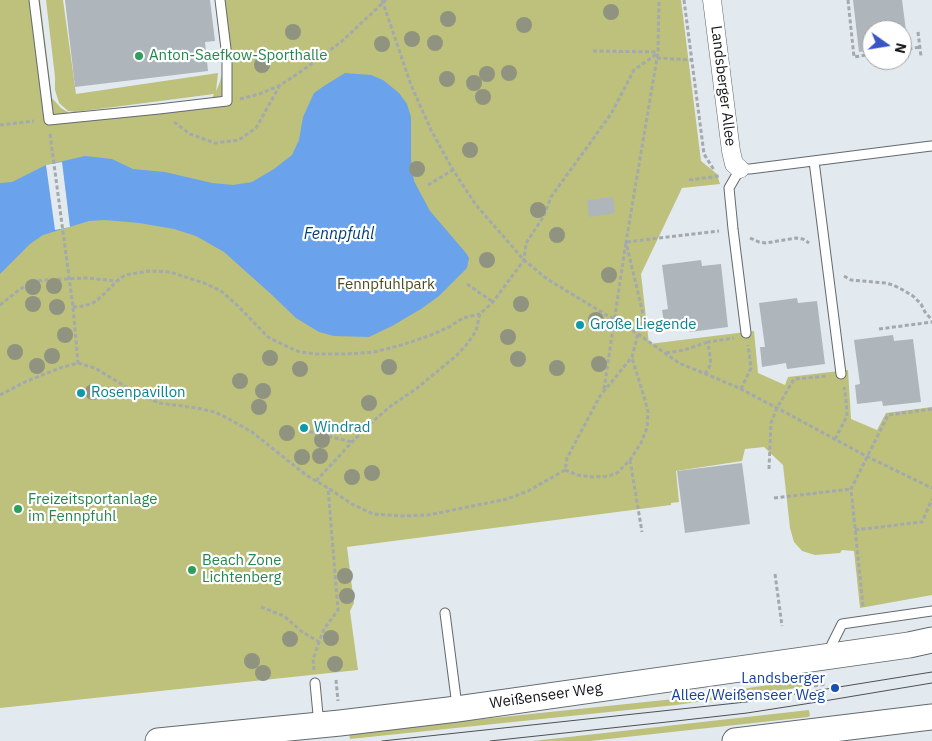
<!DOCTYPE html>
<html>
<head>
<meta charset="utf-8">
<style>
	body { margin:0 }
	#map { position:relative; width:932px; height:741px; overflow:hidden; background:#e3eaef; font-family:"IBM Plex Sans",sans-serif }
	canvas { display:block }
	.north { position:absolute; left:862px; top:20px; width:50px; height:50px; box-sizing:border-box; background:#fff; border:1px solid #a0a1a2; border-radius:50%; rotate:103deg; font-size:14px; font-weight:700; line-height:20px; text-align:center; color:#121416 }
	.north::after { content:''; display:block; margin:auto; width:18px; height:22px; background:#3954c6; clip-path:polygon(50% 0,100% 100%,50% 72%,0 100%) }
</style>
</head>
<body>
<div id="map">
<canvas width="932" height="741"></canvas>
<div class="north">N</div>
</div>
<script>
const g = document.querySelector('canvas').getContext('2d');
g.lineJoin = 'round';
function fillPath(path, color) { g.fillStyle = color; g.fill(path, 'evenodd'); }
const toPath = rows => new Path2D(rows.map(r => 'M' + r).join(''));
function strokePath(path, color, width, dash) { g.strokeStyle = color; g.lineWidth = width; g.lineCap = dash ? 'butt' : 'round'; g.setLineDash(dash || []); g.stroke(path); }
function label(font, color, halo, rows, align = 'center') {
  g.font = font + ' "IBM Plex Sans",sans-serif'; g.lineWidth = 4.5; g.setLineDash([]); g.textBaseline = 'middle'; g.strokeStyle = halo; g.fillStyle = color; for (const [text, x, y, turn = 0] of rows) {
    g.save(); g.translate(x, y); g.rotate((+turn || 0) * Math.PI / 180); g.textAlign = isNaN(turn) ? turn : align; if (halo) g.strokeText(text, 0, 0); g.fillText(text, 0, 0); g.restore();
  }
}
const green = toPath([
	[0,0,40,0,52,98,61,108,71,114,212,98,214,94,75,112,68,111,59,103,55,90,55,77,46,0,63,0,76,94,218,73,216,91,220,82,223,70,215,0,681,0,701,161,717,174,720,184,682,188,641,274,649,344,754,331,758,373,785,385,788,377,848,370,851,419,877,430,886,413,932,407,932,595,860,608,854,551,842,550,840,553,815,555,802,551,794,542,790,528,783,465,764,447,745,449,742,461,676,471,679,502,671,503,671,505,347,547,354,603,350,611,358,670,0,708],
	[809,679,811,680,811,685,810,686,676,705,350,739,349,733,674,699],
	[809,710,810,716,808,717,590,741,533,741]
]);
const water = toPath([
	[345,73,371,75,383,80,399,93,407,104,411,117,411,159,414,181,430,211,466,253,469,258,467,268,439,296,421,309,392,326,369,337,334,336,319,332,296,318,271,294,224,252,196,236,174,229,139,223,105,220,89,221,43,235,30,244,0,274,0,183,12,182,46,165,85,156,112,159,133,169,165,172,212,183,233,185,252,182,274,169,292,155,299,140,303,117,314,93,324,86]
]);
const pier = toPath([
	[62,162,70,227,55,230,46,165]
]);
const building = toPath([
	[65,0,210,0,215,41,205,42,208,71,75,87],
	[853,0,902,0,908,46,902,46,902,30,872,30,872,50,859,52],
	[613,197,615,213,589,217,587,200],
	[701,260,702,266,721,264,728,327,690,332,689,326,665,329,662,310,668,309,662,265],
	[797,298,798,303,817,301,825,364,787,369,786,363,762,367,760,347,765,347,759,303],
	[893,335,894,341,913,339,921,402,883,406,882,401,857,404,855,385,860,384,854,340],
	[742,463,750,524,685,533,677,471]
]);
const path = toPath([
	[382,0,411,85,431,130,453,170,476,205,524,260,547,279,638,334,679,363,713,377,741,389,777,408,868,457,932,488],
	[684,0,704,154,714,170],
	[848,0,854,57,872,54],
	[918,32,921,56],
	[902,50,920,47],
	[593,51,658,52],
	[657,58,692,60],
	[240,99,259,94,279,86,303,70,341,42,386,0],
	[174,122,190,134,215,143,239,140,256,128,279,87],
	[0,125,34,121],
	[50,134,73,307,78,363],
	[689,180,719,176],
	[428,185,453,170],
	[750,238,759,242,766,243,796,238,803,239,809,243],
	[844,276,851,280,885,283,893,285,903,290,913,296,921,304,925,312,932,320],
	[467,284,493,302],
	[0,305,20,289,34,282,43,280,86,278,116,281],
	[73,307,84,306,93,303,101,297,117,281,125,275,149,271,170,272,204,283,221,291,238,306,268,337,288,347,300,352,316,354,346,354,374,352,402,345,431,335,449,327,463,318,480,314],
	[879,329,932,322],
	[666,353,684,350,708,342],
	[705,374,711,364,708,342,734,338],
	[604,389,626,242,719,231],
	[741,389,751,368,748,345],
	[0,395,27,381,60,368,78,363,95,368,131,390,159,403,197,408,215,412,229,419,252,432,306,475,328,488,352,504,373,514,401,516,428,515,507,499,528,491,565,470,567,458,600,396,632,357,643,314,626,242,658,52,659,0],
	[303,430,352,442],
	[835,439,847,416,846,400,844,387],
	[630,460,642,532],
	[769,469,771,423,777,408,794,379,828,376],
	[565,470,578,475,593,477,609,476,617,473,630,460,641,443,647,428,648,412,645,400,632,358],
	[316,481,352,442,371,423,392,405,416,389,457,355,467,344,476,331,480,314,493,302,524,260,526,243,544,216,551,197,611,114,634,70,658,53],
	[774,498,851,489],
	[855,530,922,522,932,499],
	[775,574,782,626],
	[863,606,851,489,888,415,932,409],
	[261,607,284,616,301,631,319,642],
	[314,670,313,659,324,629,338,610,328,488],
	[336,680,338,701],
	[814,686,826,684]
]);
const service = toPath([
	[34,0,49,120,159,109,227,101,227,57,220,0],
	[814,161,841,374],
	[746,333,733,229,729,188,740,169,750,169,931,146],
	[445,613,457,706],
	[827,654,842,624,932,611],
	[315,683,319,725]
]);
const minor = toPath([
	[712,0,731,151,734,164,740,169]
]);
const secondary = toPath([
	[158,741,340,723,457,709,909,645,932,640],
	[735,741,932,717]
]);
const tram = toPath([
	[382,741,746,702,932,672],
	[490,741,667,722,747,713,824,701,932,683]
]);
const trees = [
	[611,12],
	[448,19],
	[524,25],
	[293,32],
	[412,39],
	[435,43],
	[382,44],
	[262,65],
	[509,73],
	[487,74],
	[447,79],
	[474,83],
	[483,97],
	[470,150],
	[417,169],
	[538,210],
	[557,235],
	[487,260],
	[609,275],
	[54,286],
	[33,287],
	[33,304],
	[521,304],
	[57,307],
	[596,320],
	[65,335],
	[508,337],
	[15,352],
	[52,356],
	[270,358],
	[518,359],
	[599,364],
	[37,366],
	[389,367],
	[557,368],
	[300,369],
	[240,381],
	[263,391],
	[93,392],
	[369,403],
	[259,407],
	[287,433],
	[322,440],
	[320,456],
	[302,457],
	[372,473],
	[352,477],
	[345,576],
	[347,596],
	[331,638],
	[290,639],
	[252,661],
	[335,664],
	[263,673]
];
const markers = [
	[139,56,5,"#2e9e5b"],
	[580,325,5,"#0f9aa8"],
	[81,393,5,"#0f9aa8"],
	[304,428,5,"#0f9aa8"],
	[18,509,5,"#2e9e5b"],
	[192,570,5,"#2e9e5b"],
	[835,688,5,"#1a4fb4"]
];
const leisureNames = [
	["Anton-Saefkow-Sporthalle",149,56],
	["Freizeitsportanlage",28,500],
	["im Fennpfuhl",28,517],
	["Beach Zone",202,561],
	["Lichtenberg",202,578]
];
const streetNames = [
	["Landsberger Allee",723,86,83],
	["Weißenseer Weg",546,696,-8]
];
const parkNames = [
	["Fennpfuhlpark",386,285]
];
const cultureNames = [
	["Große Liegende",590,325],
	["Rosenpavillon",91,393],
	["Windrad",314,428]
];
const transitNames = [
	["Landsberger",825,679],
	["Allee/Weißenseer Weg",825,696]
];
const waterNames = [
	["Fennpfuhl",339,234]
];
fillPath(green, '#bdc17c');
fillPath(water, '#6aa3eb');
fillPath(pier, '#e3eaef');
fillPath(building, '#aeb5bb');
strokePath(service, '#63696e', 11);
strokePath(minor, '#63696e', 19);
strokePath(secondary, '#63696e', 27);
strokePath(path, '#a3a9ad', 3, [4, 2.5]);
strokePath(service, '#fff', 9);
strokePath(minor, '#fff', 18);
strokePath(secondary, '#fff', 25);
strokePath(tram, '#4d5053', 1);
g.fillStyle = '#8f937f';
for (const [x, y] of trees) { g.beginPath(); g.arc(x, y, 8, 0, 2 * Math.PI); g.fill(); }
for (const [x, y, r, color] of markers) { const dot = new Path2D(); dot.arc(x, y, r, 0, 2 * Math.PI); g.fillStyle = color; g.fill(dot); strokePath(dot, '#fff', 2); }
label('15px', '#27864d', '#fff', leisureNames, 'left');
label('15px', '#121416', '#fff', streetNames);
label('15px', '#4a4c23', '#fff', parkNames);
label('15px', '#0d838f', '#fff', cultureNames, 'left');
label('15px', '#164399', '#fff', transitNames, 'right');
label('italic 16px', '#003e7c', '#fff', waterNames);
</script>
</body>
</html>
